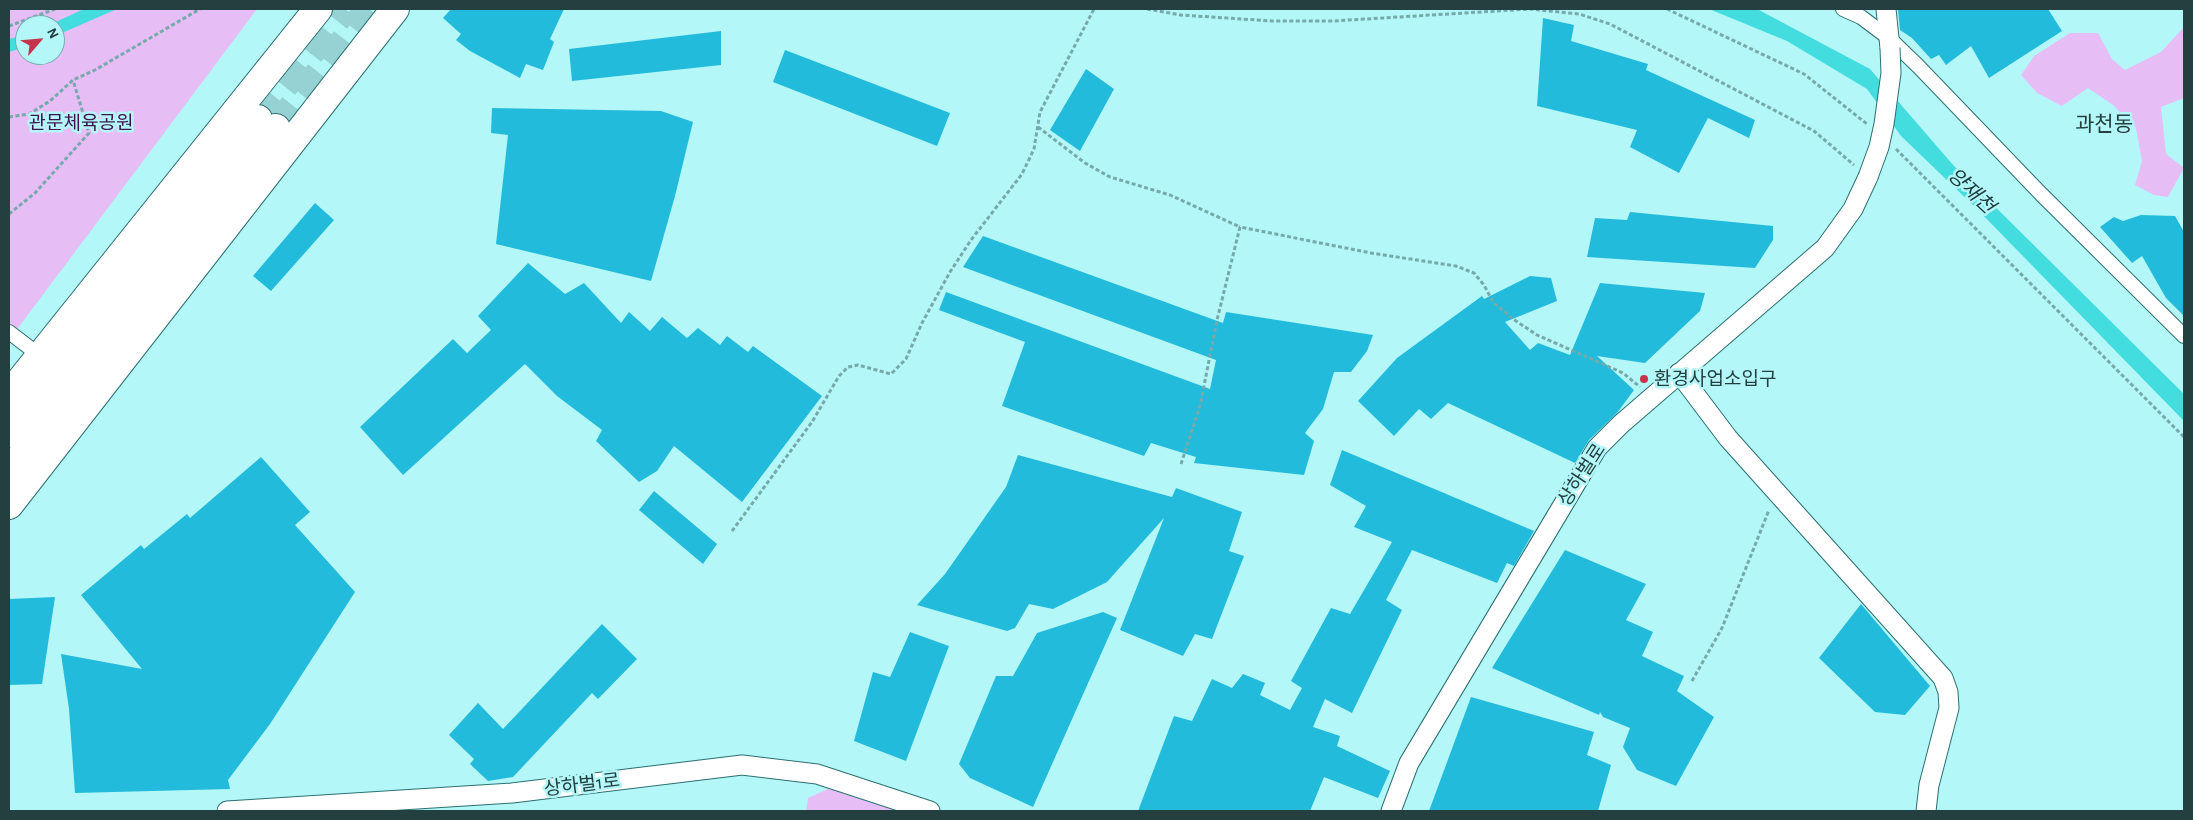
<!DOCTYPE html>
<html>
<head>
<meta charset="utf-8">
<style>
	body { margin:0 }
	#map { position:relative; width:2193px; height:820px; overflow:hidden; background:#b3f7f8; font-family:"Alegreya Sans",sans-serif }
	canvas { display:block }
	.frame { position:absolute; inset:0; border:10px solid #233f40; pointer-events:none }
	.north { position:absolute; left:15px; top:15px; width:50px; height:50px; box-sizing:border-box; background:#b3f7f8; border:1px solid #79adae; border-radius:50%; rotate:63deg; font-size:14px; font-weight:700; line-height:20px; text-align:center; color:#233f40 }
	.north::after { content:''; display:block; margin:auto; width:18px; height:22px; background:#c5344b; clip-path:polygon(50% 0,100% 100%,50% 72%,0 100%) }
</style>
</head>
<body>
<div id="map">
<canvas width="2193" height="820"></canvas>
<div class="frame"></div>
<div class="north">N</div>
</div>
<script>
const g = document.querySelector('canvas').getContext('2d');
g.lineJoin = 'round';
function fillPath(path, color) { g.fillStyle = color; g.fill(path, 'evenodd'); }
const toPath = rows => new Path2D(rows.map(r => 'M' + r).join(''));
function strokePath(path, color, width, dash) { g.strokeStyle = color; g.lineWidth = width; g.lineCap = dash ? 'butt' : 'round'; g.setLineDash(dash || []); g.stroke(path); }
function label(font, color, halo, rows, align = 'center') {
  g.font = font + ' "Alegreya Sans","Noto Sans KR",sans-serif'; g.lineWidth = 5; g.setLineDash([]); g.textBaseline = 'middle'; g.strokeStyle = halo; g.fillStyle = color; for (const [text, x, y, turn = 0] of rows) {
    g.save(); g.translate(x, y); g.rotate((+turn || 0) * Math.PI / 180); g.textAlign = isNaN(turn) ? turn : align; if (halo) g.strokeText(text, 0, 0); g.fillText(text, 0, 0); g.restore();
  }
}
const green = toPath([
	[9,9,257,9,9,340],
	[25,25,55,25,55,55,25,55],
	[2184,27,2184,98,2161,107,2166,154,2184,168,2168,197,2154,195,2135,185,2142,161,2136,128,2113,105,2088,88,2062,106,2037,93,2021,75,2034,56,2070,33,2098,33,2112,59,2125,70,2161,52],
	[832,787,919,811,806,811,808,798]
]);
const water = toPath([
	[84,9,117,9,55,36,55,25,49,25],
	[1709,9,1757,9,1870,69,1954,166,2184,394,2184,421,1975,207,1901,136,1867,89,1787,41],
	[25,35,25,47,9,52,9,39]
]);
const building = toPath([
	[451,9,564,9,550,39,554,42,543,70,526,64,520,78,470,51,456,40,461,34,443,18],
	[1898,9,2048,9,2062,31,1989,78,1971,46,1946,65,1939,55,1931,59,1912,38,1900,30],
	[1543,18,1574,25,1571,41,1648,64,1646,70,1755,120,1749,138,1708,118,1679,173,1630,147,1637,130,1537,106],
	[721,31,721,65,572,81,569,49],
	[785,50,950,113,937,146,773,82],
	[1086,69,1114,89,1080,151,1050,130],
	[492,108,661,111,693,122,675,196,651,281,496,244,508,135,491,133],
	[315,203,334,220,271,291,253,276],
	[1630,212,1773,226,1773,240,1755,268,1587,257,1595,218,1627,220],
	[2141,215,2175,216,2184,232,2184,316,2166,298,2142,256,2132,263,2100,227,2114,217,2123,221],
	[983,236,1223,323,1226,312,1373,335,1367,351,1351,372,1334,372,1323,409,1305,433,1314,441,1304,475,1194,463,1196,457,1151,443,1144,456,1002,406,1025,342,939,310,946,292,1210,389,1216,360,963,267],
	[528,263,565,294,584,283,621,323,629,312,650,331,662,317,687,338,698,328,720,345,727,336,748,352,753,346,822,396,742,502,674,446,657,471,639,482,596,441,602,430,557,396,525,364,403,475,360,427,453,339,467,353,491,330,478,316],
	[1530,276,1551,278,1557,301,1505,322,1530,350,1538,343,1570,355,1600,283,1705,293,1700,311,1645,363,1597,356,1634,390,1617,413,1589,440,1575,463,1448,403,1431,419,1419,409,1394,436,1358,401,1397,358,1482,296,1484,299],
	[1342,450,1534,531,1514,566,1507,563,1497,583,1412,550,1386,600,1402,610,1352,713,1325,699,1313,727,1340,736,1337,746,1390,771,1378,798,1324,777,1310,811,1138,811,1174,716,1192,721,1212,679,1232,688,1243,674,1265,683,1260,695,1290,710,1302,688,1291,681,1331,608,1350,614,1392,542,1354,527,1366,506,1330,485],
	[1018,455,1172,497,1176,488,1242,512,1229,551,1244,556,1212,639,1195,634,1183,656,1120,630,1164,518,1107,582,1053,609,1029,604,1015,628,1007,631,917,605,945,574,1006,487],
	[261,457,310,512,295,525,355,592,270,724,228,780,230,789,75,793,69,709,61,654,142,669,81,595,141,545,144,549,187,514,190,518],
	[654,491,717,544,703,564,639,510],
	[1565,550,1646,584,1626,620,1653,632,1642,656,1684,676,1677,691,1714,717,1676,786,1637,770,1623,747,1630,728,1603,717,1600,712,1599,715,1492,668],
	[55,597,42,684,9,685,9,599],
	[1861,604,1930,686,1905,715,1875,712,1819,658],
	[1103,612,1117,618,1033,807,970,778,959,764,996,676,1013,676,1037,633],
	[602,624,637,659,598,699,592,693,513,777,488,781,470,764,474,759,449,735,478,703,503,729],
	[910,632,949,646,906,761,854,741,873,672,890,677],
	[1471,697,1594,732,1587,755,1611,765,1598,811,1429,811]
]);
const trunkTunnel = toPath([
	[258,119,345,9],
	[276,128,369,9]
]);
const path = toPath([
	[1147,9,1181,15,1272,21,1333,21,1530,9,1579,14,1610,24,1814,131,1854,165],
	[1667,9,1804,74,1867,124],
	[9,26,55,9],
	[9,117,29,114,50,101,73,80,95,70,200,9],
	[1038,127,1085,163,1110,177,1170,195,1240,227],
	[1896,149,2184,437],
	[9,214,35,193,89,133,73,80],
	[1181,464,1200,406,1217,320,1240,227,1371,253,1456,266,1474,273,1484,285,1493,302,1513,319,1537,335,1623,373,1640,387],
	[732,531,812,422,839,376,848,367,858,365,891,374,906,359,922,323,950,272,971,240,1022,174,1034,149,1040,112,1094,9],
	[1692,681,1722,628,1769,510]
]);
const pedestrian = toPath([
	[1843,9,1861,17,1889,38,1918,66,2041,194,2184,336],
	[9,332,39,355]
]);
const minor = toPath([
	[1886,9,1890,48],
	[1679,373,1728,438,1943,678,1948,692,1949,708,1929,785,1926,811],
	[227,811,512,793,742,765,817,774,930,811],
	[1391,811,1409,763,1597,448,1621,424,1825,248,1853,209,1868,177]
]);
const trunk = toPath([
	[9,395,318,9],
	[9,433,258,119],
	[9,472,276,128],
	[9,505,395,9]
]);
const minorBridge = toPath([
	[1868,177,1879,147,1884,124,1891,73,1890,48]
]);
const markers = [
	[1644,379,5,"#c5344b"]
];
const parkNames = [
	["관문체육공원",81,123]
];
const poiNames = [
	["환경사업소입구",1654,379]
];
const streetNames = [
	["상하벌로",1582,475,-57],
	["상하벌1로",582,785,-7]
];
const waterNames = [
	["양재천",1971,191,43]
];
const quarterNames = [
	["과천동",2104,125]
];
fillPath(green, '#e6bef5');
fillPath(water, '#43dddf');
fillPath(building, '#23bbdb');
strokePath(trunkTunnel, '#96d2d3', 28, [28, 14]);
strokePath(pedestrian, '#2c7071', 16);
strokePath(minor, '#2c7071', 21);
strokePath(trunk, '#2c7071', 30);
strokePath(path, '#76a9aa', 3, [4, 2.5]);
strokePath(pedestrian, '#fff', 14);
strokePath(minor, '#fff', 19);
strokePath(trunk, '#fff', 28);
strokePath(minorBridge, '#2c7071', 21, []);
strokePath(minorBridge, '#fff', 19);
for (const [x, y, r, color] of markers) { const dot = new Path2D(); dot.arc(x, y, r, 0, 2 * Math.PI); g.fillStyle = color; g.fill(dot); strokePath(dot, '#b3f7f8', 2); }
label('19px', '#40124f', '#b3f7f8', parkNames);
label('19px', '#233f40', '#b3f7f8', poiNames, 'left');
label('19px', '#233f40', '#b3f7f8', streetNames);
label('italic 20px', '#1b3a3b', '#b3f7f8', waterNames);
label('21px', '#233f40', '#b3f7f8', quarterNames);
</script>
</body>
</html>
